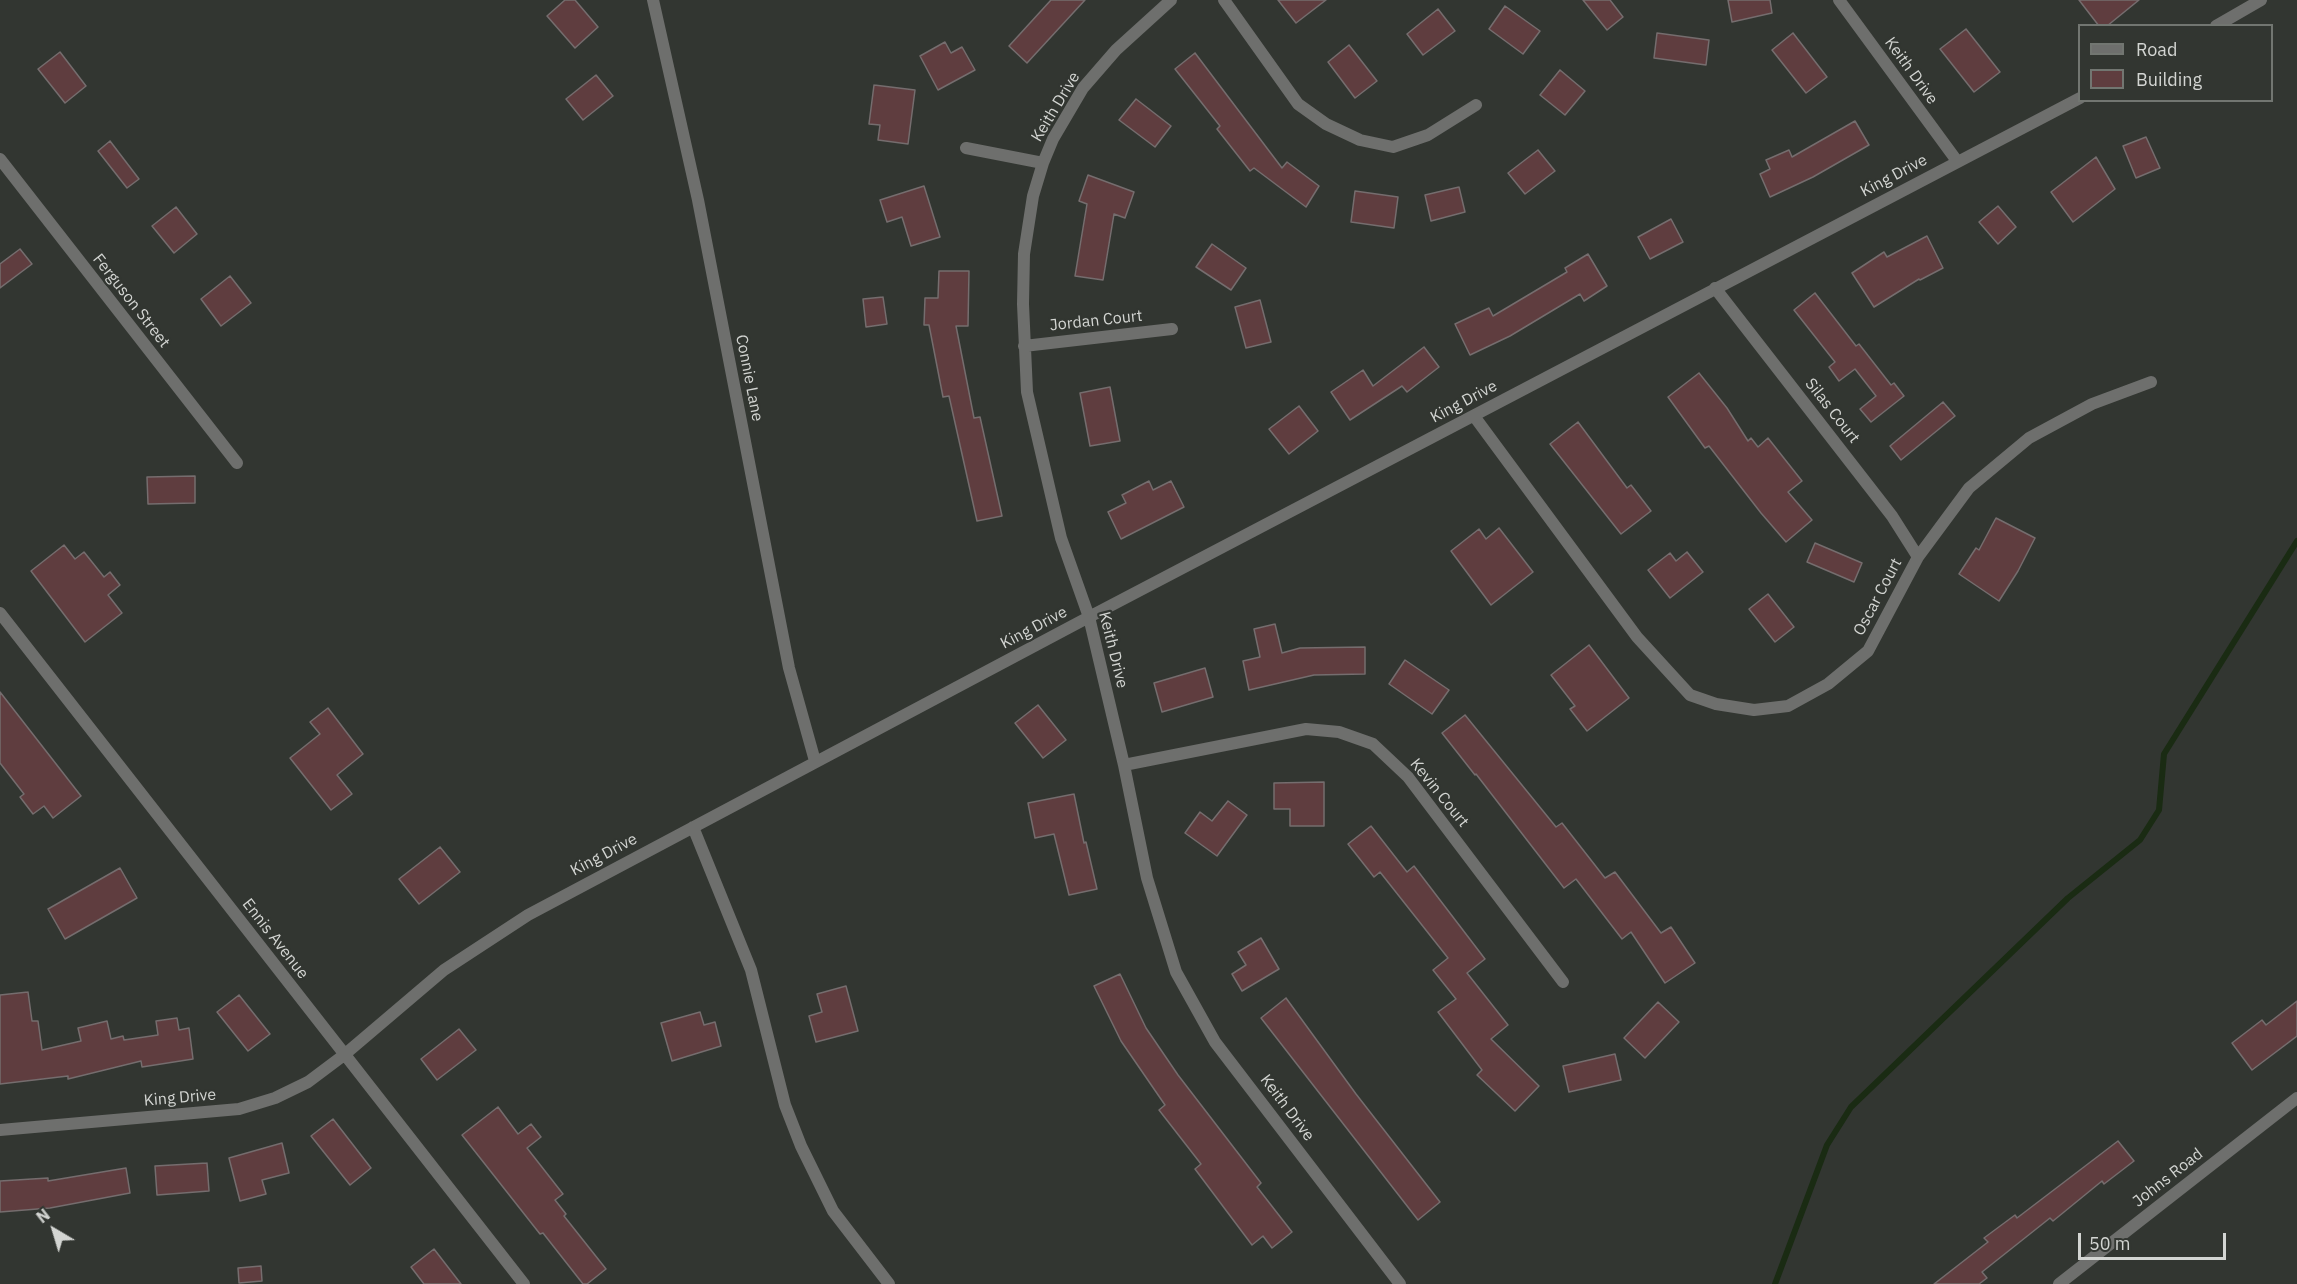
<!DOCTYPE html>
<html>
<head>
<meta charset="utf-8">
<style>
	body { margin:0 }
	#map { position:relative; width:2297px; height:1284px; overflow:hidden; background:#323631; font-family:"IBM Plex Sans",sans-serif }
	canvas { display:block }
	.legend { position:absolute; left:2078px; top:24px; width:195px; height:78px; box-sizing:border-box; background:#323631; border:2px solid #727671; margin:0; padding:8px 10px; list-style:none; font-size:18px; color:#d3d5d2 }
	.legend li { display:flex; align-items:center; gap:12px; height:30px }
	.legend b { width:30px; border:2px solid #727671 }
	.north { position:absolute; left:24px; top:1200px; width:60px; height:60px; -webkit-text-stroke:4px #323631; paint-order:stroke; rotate:322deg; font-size:16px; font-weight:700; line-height:24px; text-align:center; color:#d3d5d2 }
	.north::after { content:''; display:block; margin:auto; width:21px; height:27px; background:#d3d5d2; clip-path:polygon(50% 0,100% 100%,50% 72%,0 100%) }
	.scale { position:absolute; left:2078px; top:1233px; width:148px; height:27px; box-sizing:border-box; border:3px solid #d3d5d2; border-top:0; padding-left:8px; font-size:18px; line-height:21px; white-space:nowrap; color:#d3d5d2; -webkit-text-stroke:4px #323631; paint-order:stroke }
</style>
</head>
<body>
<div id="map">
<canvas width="2297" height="1284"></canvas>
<ul class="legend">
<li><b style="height:8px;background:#6e6f6d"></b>Road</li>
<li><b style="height:16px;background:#5f3d3f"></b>Building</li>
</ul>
<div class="north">N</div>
<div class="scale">50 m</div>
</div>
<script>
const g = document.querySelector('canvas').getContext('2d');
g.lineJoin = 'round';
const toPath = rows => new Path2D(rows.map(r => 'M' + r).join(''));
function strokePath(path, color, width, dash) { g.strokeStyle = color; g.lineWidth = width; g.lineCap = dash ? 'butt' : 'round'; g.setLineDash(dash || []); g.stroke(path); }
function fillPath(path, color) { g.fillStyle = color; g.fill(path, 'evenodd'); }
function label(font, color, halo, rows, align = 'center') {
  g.font = font + ' "IBM Plex Sans",sans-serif'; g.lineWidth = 4.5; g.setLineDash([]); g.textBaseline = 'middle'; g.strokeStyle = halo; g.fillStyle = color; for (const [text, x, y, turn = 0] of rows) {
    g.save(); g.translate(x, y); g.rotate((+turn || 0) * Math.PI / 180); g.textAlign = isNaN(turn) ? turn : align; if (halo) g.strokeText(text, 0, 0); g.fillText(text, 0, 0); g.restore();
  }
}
const stream = toPath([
	[1775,1284,1827,1145,1851,1107,2068,898,2140,840,2159,810,2164,754,2297,541]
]);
const building = toPath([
	[565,0,575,0,598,27,575,48,547,16,565,0],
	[1051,0,1085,0,1027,63,1009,46,1051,0],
	[1278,0,1326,0,1296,23,1278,0],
	[1583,0,1610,0,1623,17,1607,30,1583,0],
	[1728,0,1770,0,1772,13,1732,22,1728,0],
	[2079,0,2139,0,2107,26,2099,26,2079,0],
	[1505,6,1540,31,1523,54,1489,29,1505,6],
	[1438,9,1455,31,1423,55,1407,34,1438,9],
	[1966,29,2000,72,1974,92,1940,49,1966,29],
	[1657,33,1709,40,1706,65,1654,58,1657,33],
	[1793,33,1827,77,1806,93,1772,50,1793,33],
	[945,42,951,53,962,47,975,70,938,90,920,56,945,42],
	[1349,45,1377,81,1355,98,1328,62,1349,45],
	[60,52,86,86,65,103,38,69,60,52],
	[1195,53,1282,168,1287,162,1319,186,1306,207,1254,168,1250,171,1217,129,1220,126,1175,69,1195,53],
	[1560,70,1585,91,1565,115,1540,95,1560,70],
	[596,75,613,96,583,120,566,99,596,75],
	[874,85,915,90,908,144,878,140,880,125,869,124,874,85],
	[1136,99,1171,126,1155,147,1119,120,1136,99],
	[1855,121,1869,145,1813,177,1770,197,1760,174,1770,169,1766,160,1789,150,1792,157,1855,121],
	[2146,137,2160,168,2136,178,2123,146,2146,137],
	[110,141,139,179,127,188,98,151,110,141],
	[1538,150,1555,171,1525,194,1508,173,1538,150],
	[2096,157,2115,189,2073,222,2051,192,2096,157],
	[1088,175,1134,192,1125,218,1114,214,1103,280,1075,276,1087,204,1079,201,1088,175],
	[924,186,940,237,911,246,902,217,887,222,880,200,924,186],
	[1459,187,1465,212,1431,221,1425,195,1459,187],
	[1355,191,1398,197,1394,228,1351,222,1355,191],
	[1998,206,2016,227,1998,244,1979,222,1998,206],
	[176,207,197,234,174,253,152,226,176,207],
	[1671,219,1683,242,1650,259,1638,237,1671,219],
	[1927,236,1943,268,1920,280,1919,279,1874,307,1852,273,1884,252,1887,257,1927,236],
	[1212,244,1246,268,1231,290,1196,267,1212,244],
	[20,249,32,264,0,288,0,264,20,249],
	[1588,254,1607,286,1584,301,1580,294,1510,336,1470,355,1455,324,1489,308,1493,316,1567,272,1565,268,1588,254],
	[939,271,969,271,968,326,956,326,974,418,980,417,1002,516,977,521,949,396,943,397,929,325,924,325,925,298,938,298,939,271],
	[230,276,251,303,221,326,201,299,230,276],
	[1815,293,1856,346,1859,344,1891,385,1894,383,1904,396,1871,422,1860,409,1876,396,1855,369,1839,381,1829,367,1835,362,1794,310,1815,293],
	[883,297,887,324,866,327,863,299,883,297],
	[1260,300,1271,342,1246,348,1235,307,1260,300],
	[1424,347,1439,367,1407,392,1402,386,1350,420,1331,392,1363,370,1373,386,1424,347],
	[1699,373,1727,408,1748,441,1751,438,1758,447,1768,438,1802,481,1788,492,1812,520,1786,542,1761,513,1709,446,1705,448,1668,397,1699,373],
	[1110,387,1120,441,1090,446,1080,393,1110,387],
	[1943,402,1955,416,1901,460,1890,446,1943,402],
	[1299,406,1318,431,1289,454,1269,429,1299,406],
	[1578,422,1627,488,1631,485,1651,511,1621,534,1550,444,1578,422],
	[195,476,195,503,148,504,147,477,195,476],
	[1149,481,1153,490,1171,481,1184,507,1121,539,1108,512,1126,503,1122,495,1149,481],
	[1996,518,2035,538,2018,571,1999,601,1959,574,1976,548,1979,550,1996,518],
	[1499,528,1533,572,1491,605,1451,551,1479,529,1486,539,1499,528],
	[1815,543,1862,563,1854,582,1807,562,1815,543],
	[64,545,75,559,84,552,104,577,110,572,120,585,108,595,122,613,85,642,31,571,64,545],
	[1687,552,1703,572,1670,598,1648,570,1670,553,1676,561,1687,552],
	[1768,594,1794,627,1775,642,1749,609,1768,594],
	[1275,624,1282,653,1300,648,1365,647,1365,674,1314,675,1249,690,1243,661,1260,657,1254,629,1275,624],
	[1589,645,1629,698,1587,731,1570,709,1575,706,1551,675,1589,645],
	[1405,660,1449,690,1432,714,1389,684,1405,660],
	[1205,668,1213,697,1162,712,1154,683,1205,668],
	[0,692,81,796,53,818,44,806,33,814,20,797,24,794,0,763,0,692],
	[1038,705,1066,740,1043,758,1015,723,1038,705],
	[328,708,363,754,337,775,352,794,331,810,290,758,320,734,310,722,328,708],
	[1465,715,1556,827,1562,823,1605,878,1615,872,1661,933,1671,927,1695,963,1665,983,1631,932,1622,939,1576,879,1564,888,1476,774,1475,775,1442,733,1465,715],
	[1324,782,1324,826,1290,826,1290,809,1274,809,1274,783,1324,782],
	[1074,794,1084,843,1086,842,1097,889,1069,895,1054,834,1035,838,1028,803,1074,794],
	[1228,801,1247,815,1217,856,1185,833,1200,812,1212,821,1228,801],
	[1371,826,1407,872,1414,866,1485,959,1467,973,1508,1025,1491,1039,1539,1086,1515,1111,1477,1075,1482,1070,1438,1012,1456,999,1433,970,1448,958,1380,872,1374,877,1348,844,1371,826],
	[440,847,460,872,419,904,399,879,440,847],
	[120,868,137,898,65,939,48,909,120,868],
	[1261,938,1279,969,1242,991,1232,974,1246,965,1238,952,1261,938],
	[1120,974,1146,1028,1178,1075,1261,1183,1257,1187,1292,1232,1272,1248,1263,1236,1252,1245,1195,1169,1201,1164,1159,1110,1165,1105,1121,1041,1094,986,1120,974],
	[846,986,858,1031,816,1042,809,1016,822,1012,817,994,846,986],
	[28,992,32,1021,38,1021,42,1050,81,1041,78,1028,107,1021,111,1039,123,1036,124,1040,158,1035,156,1021,177,1018,179,1030,189,1028,193,1059,142,1067,141,1061,68,1079,68,1076,0,1084,0,995,28,992],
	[239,995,270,1034,248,1051,217,1012,239,995],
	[1286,998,1356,1094,1440,1202,1418,1220,1261,1018,1286,998],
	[2297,1001,2297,1036,2252,1070,2232,1043,2262,1020,2266,1025,2297,1001],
	[1658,1002,1679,1022,1645,1058,1624,1038,1658,1002],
	[700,1012,704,1025,715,1022,721,1046,672,1061,661,1023,700,1012],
	[459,1029,476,1050,437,1080,421,1059,459,1029],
	[1615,1054,1621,1080,1569,1092,1563,1066,1615,1054],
	[498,1107,518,1134,531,1124,541,1137,527,1148,563,1194,555,1200,566,1214,564,1216,606,1269,587,1284,583,1284,543,1233,540,1234,462,1135,498,1107],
	[333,1119,371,1168,350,1185,311,1136,333,1119],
	[2118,1141,2134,1161,2104,1184,2102,1181,2053,1221,2050,1218,1982,1272,1987,1278,1979,1284,1934,1284,1988,1242,1984,1238,2015,1215,2017,1218,2118,1141],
	[282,1143,289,1173,262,1180,266,1194,240,1201,229,1158,282,1143],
	[207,1163,209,1191,157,1195,155,1166,207,1163],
	[126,1168,130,1193,50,1208,0,1212,0,1181,48,1178,48,1181,126,1168],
	[434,1249,461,1284,424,1284,411,1267,434,1249],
	[261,1266,262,1281,239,1283,238,1268,261,1266]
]);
const street = toPath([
	[653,0,698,200,789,668,815,761],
	[1171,0,1116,50,1083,88,1053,139,1043,163,1033,196,1024,254,1023,304,1027,392,1061,538,1089,617,1124,765,1147,878,1176,972,1215,1042,1400,1284],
	[1224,0,1298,104,1326,124,1360,140,1393,147,1428,135,1476,105],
	[1839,0,1957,161],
	[2216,26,2261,0],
	[966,148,1043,163],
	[0,159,237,463],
	[1715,288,1892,516,1918,557],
	[1024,346,1172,329],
	[1474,416,1637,637,1690,695,1716,704,1754,710,1788,706,1828,684,1868,651,1918,557,1969,488,2029,438,2092,404,2151,382],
	[0,613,524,1284],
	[1124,765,1306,729,1339,732,1373,744,1408,777,1563,982],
	[693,827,751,970,785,1105,801,1146,833,1211,889,1284],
	[0,1130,239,1109,275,1098,308,1082,344,1055,444,970,528,915,1089,617,2080,98],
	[2059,1284,2297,1098]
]);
const streetNames = [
	["Keith Drive",1911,71,54],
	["Keith Drive",1056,107,-59],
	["King Drive",1894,176,-28],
	["Ferguson Street",131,301,52],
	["Jordan Court",1096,321,-6],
	["Connie Lane",749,378,79],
	["King Drive",1464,402,-28],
	["Silas Court",1832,411,52],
	["Oscar Court",1878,597,-62],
	["King Drive",1034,628,-28],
	["Keith Drive",1113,650,76],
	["Kevin Court",1439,793,51],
	["King Drive",604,855,-28],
	["Ennis Avenue",275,939,52],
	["King Drive",180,1098,-5],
	["Keith Drive",1287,1108,53],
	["Johns Road",2168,1178,-38]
];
strokePath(stream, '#1a2b13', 6);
fillPath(building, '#5f3d3f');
strokePath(building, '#756d6e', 1.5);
strokePath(street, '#6e6f6d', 12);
label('16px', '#d3d5d2', '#323631', streetNames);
</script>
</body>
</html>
